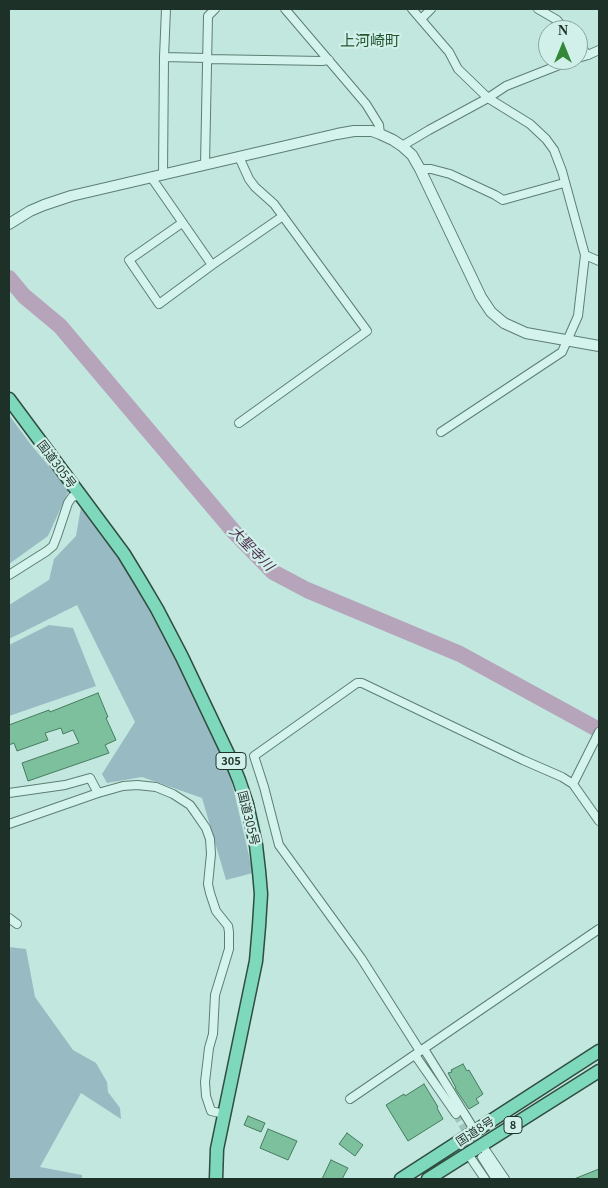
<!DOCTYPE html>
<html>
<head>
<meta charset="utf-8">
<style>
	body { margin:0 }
	#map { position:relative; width:608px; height:1188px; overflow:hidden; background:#c2e7df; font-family:Georgia,serif }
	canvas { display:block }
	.frame { position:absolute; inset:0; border:10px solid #1e3128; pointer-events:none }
	.north { position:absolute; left:538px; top:20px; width:50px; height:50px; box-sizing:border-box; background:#d1f0e9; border:1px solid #89a49c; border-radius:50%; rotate:0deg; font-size:14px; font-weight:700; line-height:20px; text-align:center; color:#1e3128 }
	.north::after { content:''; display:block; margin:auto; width:18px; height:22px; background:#348639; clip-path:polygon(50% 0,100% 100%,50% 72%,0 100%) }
</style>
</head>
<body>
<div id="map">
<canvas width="608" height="1188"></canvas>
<div class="frame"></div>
<div class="north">N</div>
</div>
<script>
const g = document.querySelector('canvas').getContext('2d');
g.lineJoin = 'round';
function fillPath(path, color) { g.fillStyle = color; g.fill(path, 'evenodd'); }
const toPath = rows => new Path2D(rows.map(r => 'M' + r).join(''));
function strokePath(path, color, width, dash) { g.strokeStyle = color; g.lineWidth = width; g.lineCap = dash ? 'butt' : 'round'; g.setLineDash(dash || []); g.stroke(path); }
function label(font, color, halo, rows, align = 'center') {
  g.font = font + ' Georgia,"Noto Sans JP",serif'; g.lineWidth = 4.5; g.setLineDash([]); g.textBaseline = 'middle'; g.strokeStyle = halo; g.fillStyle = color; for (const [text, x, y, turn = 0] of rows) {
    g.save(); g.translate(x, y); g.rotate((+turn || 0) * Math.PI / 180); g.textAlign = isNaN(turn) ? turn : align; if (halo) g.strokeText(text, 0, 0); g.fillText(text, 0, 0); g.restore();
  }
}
const green = toPath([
	[9,415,32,446,69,490,48,536,9,564],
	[81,507,103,529,151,602,226,757,253,873,226,880,202,798,142,777,107,783,102,774,135,722,77,605,9,639,9,605,49,580,54,559,76,536],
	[49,625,73,628,96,686,9,716,9,645],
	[9,947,26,949,35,997,73,1050,96,1063,107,1082,108,1092,120,1108,121,1119,81,1093,40,1167,82,1175,82,1179,9,1179]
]);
const river = toPath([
	[9,278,24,296,60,326,235,533,273,572,307,590,460,654,599,730]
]);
const building = toPath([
	[98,693,108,717,106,718,116,740,105,745,109,753,28,781,22,763,79,743,73,730,63,734,61,728,45,733,48,740,17,751,14,743,9,745,9,725,49,710,50,712,98,693],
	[463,1064,467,1071,469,1070,483,1094,476,1099,479,1103,469,1109,455,1088,456,1088,448,1073,452,1072,451,1070,463,1064],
	[424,1084,438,1107,437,1108,443,1119,408,1141,386,1105,404,1094,405,1096,424,1084],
	[248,1116,265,1123,261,1132,244,1125,248,1116],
	[268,1129,297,1141,288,1160,260,1148,268,1129],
	[347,1133,363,1145,355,1156,339,1144,347,1133],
	[331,1160,348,1168,342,1179,322,1179,331,1160],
	[599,1169,599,1179,574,1179,599,1169]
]);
const minorTunnel = toPath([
	[456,1114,478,1151]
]);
const minor = toPath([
	[166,9,164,57,207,58],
	[285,9,366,104,379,125,380,134],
	[412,9,449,52,458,69,488,98,530,124,546,139,554,150,562,171,585,255,599,261],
	[538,9,557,20,565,30],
	[421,19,431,9],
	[578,44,588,55],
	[578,58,588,55,599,50],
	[207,59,322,61,329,60],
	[402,146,429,130,488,98,506,86,572,60],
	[239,157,249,179,255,187,274,204,367,331,239,423],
	[205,164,208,16,215,9],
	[420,169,431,169,450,174,495,195,503,200,564,183],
	[163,174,164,57],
	[151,177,212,265],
	[182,223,129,260,159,304,212,265,283,216],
	[441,432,562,352,578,316,585,255],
	[9,575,47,551,53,546,57,536,68,503,72,497,80,495],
	[573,784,599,732],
	[9,793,65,785,90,778,98,793],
	[9,824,98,793,123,786,137,785,156,787,173,794,190,805,195,812,206,828,210,839,211,854,208,884,210,893,216,911,228,926,229,932,229,949,215,995,213,1034,209,1048,205,1082,206,1096,211,1111,224,1114],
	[9,918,17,924],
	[424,1049,475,1131],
	[420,1051,361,958,279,845,264,787,254,756,357,683,362,683,523,760,562,777,573,784,599,821],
	[415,1055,456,1114],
	[350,1099,599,929],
	[482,1145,505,1179],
	[468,1154,485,1179],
	[482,1157,496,1179]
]);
const tertiary = toPath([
	[9,224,30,211,44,205,71,196,337,134,354,131,372,131,380,134,393,140,402,146,412,155,420,169,481,297,491,312,504,323,526,333,599,346]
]);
const trunk = toPath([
	[9,399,124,554,141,582,157,609,182,657,230,758,239,780,247,804,256,845,259,871,261,894,259,926,256,961,217,1149,216,1179],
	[401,1179,599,1051],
	[428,1179,599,1071]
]);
const shields = [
	[231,761,30],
	[513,1125,18]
];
const shieldNames = [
	["305",231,761],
	["8",513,1125]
];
const streetNames = [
	["国道305号",57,464,53],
	["国道305号",249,818,76],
	["国道8号",475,1131,-33]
];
const waterNames = [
	["大聖寺川",252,548,45]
];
const quarterNames = [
	["上河崎町",370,40]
];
fillPath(green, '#98bbc3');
strokePath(river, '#b6a4bb', 16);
fillPath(building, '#7dc09e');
strokePath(building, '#457b5e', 1);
strokePath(minorTunnel, '#a1c3ba', 8, [8, 4]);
strokePath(minor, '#5c7f71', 10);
strokePath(tertiary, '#5c7f71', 12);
strokePath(trunk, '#304d3f', 15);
strokePath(minor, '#d4f3ec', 8);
strokePath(tertiary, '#d4f3ec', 10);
strokePath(trunk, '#7ed9bc', 12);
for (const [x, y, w] of shields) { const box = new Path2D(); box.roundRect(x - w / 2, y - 8.5, w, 17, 4); g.fillStyle = '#d1f0e9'; g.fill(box); strokePath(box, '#1e3128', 1); }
label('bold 11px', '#1e3128', null, shieldNames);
label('12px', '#1e3128', '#d1f0e9', streetNames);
label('italic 14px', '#4e2f4e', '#d1f0e9', waterNames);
label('15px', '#235732', '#d1f0e9', quarterNames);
</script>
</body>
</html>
